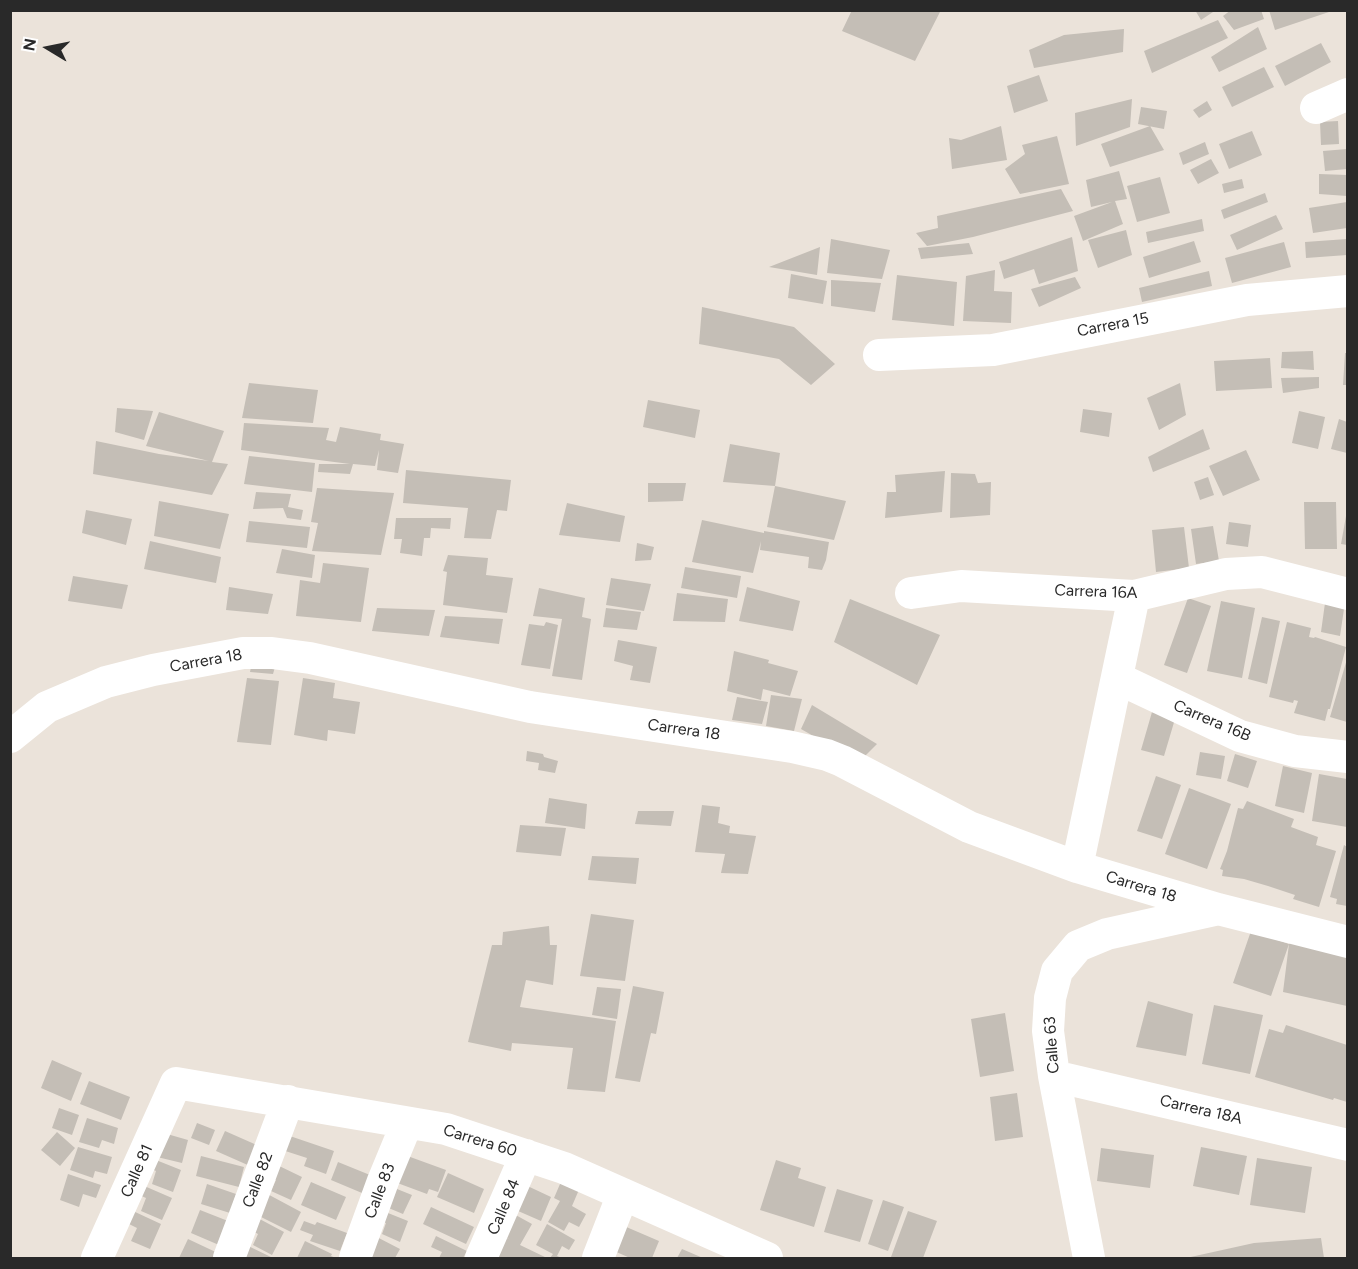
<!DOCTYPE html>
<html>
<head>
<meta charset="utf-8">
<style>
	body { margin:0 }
	#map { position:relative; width:1358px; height:1269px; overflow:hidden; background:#ebe3da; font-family:Figtree,sans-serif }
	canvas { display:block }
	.frame { position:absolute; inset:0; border:12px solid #292929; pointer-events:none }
	.north { position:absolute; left:18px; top:18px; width:60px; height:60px; -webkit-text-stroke:4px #fff; paint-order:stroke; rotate:280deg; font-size:16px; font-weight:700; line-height:24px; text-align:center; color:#292929 }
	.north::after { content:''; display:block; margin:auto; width:21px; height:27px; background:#292929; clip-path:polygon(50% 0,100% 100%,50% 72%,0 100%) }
</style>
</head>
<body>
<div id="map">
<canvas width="1358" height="1269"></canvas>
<div class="frame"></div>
<div class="north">N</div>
</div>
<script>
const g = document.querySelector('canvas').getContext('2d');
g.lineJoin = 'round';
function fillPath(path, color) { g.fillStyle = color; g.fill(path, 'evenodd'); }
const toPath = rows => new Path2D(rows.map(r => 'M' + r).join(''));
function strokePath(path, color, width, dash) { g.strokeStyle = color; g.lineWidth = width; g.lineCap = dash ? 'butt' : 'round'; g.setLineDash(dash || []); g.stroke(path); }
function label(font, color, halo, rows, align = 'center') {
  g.font = font + ' Figtree,sans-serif'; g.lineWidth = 4.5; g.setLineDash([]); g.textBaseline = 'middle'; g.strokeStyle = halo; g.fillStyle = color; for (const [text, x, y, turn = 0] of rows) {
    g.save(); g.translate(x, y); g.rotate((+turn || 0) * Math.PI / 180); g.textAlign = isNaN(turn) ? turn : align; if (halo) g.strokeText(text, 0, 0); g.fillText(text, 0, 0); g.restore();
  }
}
const building = toPath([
	[852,10,941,10,915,61,842,31],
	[1195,10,1216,10,1201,20],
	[1231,10,1261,10,1264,19,1234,30,1223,16],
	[1269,10,1332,10,1332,11,1275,30],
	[1218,20,1228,38,1152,73,1144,51],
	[1258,27,1267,49,1219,72,1211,57],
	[1124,29,1123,52,1034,68,1029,50,1064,35],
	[1321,43,1331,62,1285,86,1275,66],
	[1264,67,1274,87,1232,107,1222,87],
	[1039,75,1048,101,1014,113,1007,86],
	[1132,99,1130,127,1076,146,1075,113],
	[1207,101,1212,110,1199,118,1193,110],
	[1141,107,1167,111,1164,129,1138,124],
	[1338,121,1339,144,1321,145,1320,122],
	[1001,126,1007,160,952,169,949,138,961,140],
	[1150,126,1164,150,1110,167,1101,144],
	[1252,131,1262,155,1229,169,1219,144],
	[1057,136,1069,184,1020,194,1005,169,1025,154,1022,145],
	[1205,142,1209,154,1183,165,1179,153],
	[1347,149,1347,169,1325,171,1323,151],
	[1211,159,1219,173,1198,184,1190,170],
	[1119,171,1127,199,1115,201,1123,224,1083,241,1074,216,1112,202,1091,207,1086,180],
	[1319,174,1347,175,1347,196,1319,194],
	[1160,177,1170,213,1137,222,1127,186],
	[1242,179,1244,188,1224,193,1222,184],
	[1061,189,1073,211,973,237,927,246,916,233,938,228,937,216],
	[1265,193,1268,202,1224,219,1221,210],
	[1347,202,1347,228,1313,233,1309,208],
	[1276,215,1283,229,1237,250,1230,235],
	[1202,219,1204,231,1148,243,1146,232],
	[1126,230,1132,255,1098,268,1088,240],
	[1072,237,1078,271,1039,284,1034,269,1004,279,999,262],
	[831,239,890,250,882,279,827,273],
	[1347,239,1347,255,1306,258,1305,242],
	[1194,241,1201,262,1149,278,1143,257],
	[1284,242,1291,267,1232,283,1225,258],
	[969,243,973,254,921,259,918,248],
	[820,247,817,275,769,267],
	[995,270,994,291,1012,292,1011,323,963,321,966,276],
	[1209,271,1212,286,1142,302,1139,288],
	[791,274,827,281,823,304,788,298],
	[897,275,957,282,954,326,892,320],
	[1075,277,1081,288,1039,307,1031,289],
	[831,280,881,283,875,312,831,306],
	[702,307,794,327,835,364,811,385,779,359,699,344],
	[1313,351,1314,370,1281,368,1282,352],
	[1345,353,1347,353,1347,385,1343,385],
	[1270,358,1272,388,1216,391,1214,361],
	[1319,377,1319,388,1283,393,1281,378],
	[249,383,318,390,313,423,242,418],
	[1180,383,1186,415,1159,430,1147,398],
	[648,400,700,410,695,438,643,427],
	[117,408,153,411,144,440,115,432],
	[1083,409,1112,413,1109,437,1080,432],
	[1299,411,1325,417,1318,449,1292,443],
	[159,412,224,431,212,462,228,464,212,495,93,474,96,441,159,454,209,461,146,446],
	[1339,419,1347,422,1347,453,1331,449],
	[244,423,329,428,326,440,336,442,340,427,381,434,380,440,404,444,398,473,377,470,379,450,375,466,353,464,350,474,318,472,319,464,350,464,241,450],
	[1203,429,1210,449,1153,472,1148,457],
	[730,444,780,453,775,486,723,482],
	[1246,450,1260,480,1223,496,1209,466],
	[249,456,315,463,312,492,244,484],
	[406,470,511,480,507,511,497,510,491,539,464,538,468,508,403,503],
	[945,471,942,512,885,518,887,492,896,492,895,475],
	[951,473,975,474,978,483,991,482,990,515,950,518],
	[1208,477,1214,495,1200,500,1194,482],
	[648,483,686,483,683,501,648,502],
	[775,486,846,501,834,540,767,527],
	[317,488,394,493,381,555,312,551,318,523,311,522],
	[256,492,291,494,288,507,303,510,301,520,287,518,283,508,253,509],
	[159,501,229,514,220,549,154,536],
	[1304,502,1336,502,1337,549,1305,549],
	[567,503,625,516,620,542,559,535],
	[86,510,132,519,126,545,82,533],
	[1346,516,1347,516,1347,545,1341,544],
	[396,518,451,518,450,529,431,528,430,538,424,538,422,556,400,553,402,539,394,539],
	[702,520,764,533,764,531,829,542,826,560,822,570,808,568,809,557,760,550,761,541,753,573,692,562],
	[249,521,310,527,307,548,246,542],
	[1229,522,1251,525,1248,547,1226,544],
	[1213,526,1219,561,1196,564,1191,529],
	[1184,527,1189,568,1156,572,1152,530],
	[150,541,221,557,216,583,144,569],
	[637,543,654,547,651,560,635,561],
	[282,549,315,555,312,578,276,573],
	[448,555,488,558,486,575,513,578,507,613,443,605,447,572,443,571],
	[323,563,369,568,361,622,296,616,300,580,320,583],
	[685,567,741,576,737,598,681,588],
	[73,576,128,585,122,609,68,601],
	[611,578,651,584,644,611,606,605],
	[229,587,273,594,268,614,226,610],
	[747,587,800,601,793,631,739,621],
	[539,588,585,598,582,617,591,619,582,680,552,676,562,619,533,616],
	[677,593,728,599,725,622,673,621],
	[1188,598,1211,606,1187,673,1164,665],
	[850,599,940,635,917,685,834,642],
	[1221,601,1255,608,1242,678,1207,671],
	[1325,603,1344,609,1340,636,1321,632],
	[377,608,435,610,429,636,372,631],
	[606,608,641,612,637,630,603,627],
	[445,616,503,619,499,644,440,637],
	[1262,617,1280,621,1267,684,1248,679],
	[546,622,558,625,550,669,521,665,529,624,544,626],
	[1287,622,1311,628,1309,637,1314,638,1315,637,1346,647,1330,709,1328,709,1325,721,1294,713,1298,701,1294,700,1293,703,1269,697],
	[618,640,657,647,650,683,630,680,633,666,614,661],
	[734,651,769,660,768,663,798,671,790,696,763,689,761,700,727,691],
	[253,657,277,660,273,674,250,672],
	[1347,659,1347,722,1330,717],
	[247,678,279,681,271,745,237,742],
	[303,678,335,683,333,698,360,702,355,734,328,730,327,741,294,735],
	[771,695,802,699,794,731,766,726],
	[737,697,768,702,762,724,732,720],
	[812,705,877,744,859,762,801,729],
	[1152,712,1175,719,1164,756,1141,750],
	[527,751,543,754,544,757,558,761,555,773,538,770,539,763,526,761],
	[1200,752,1225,756,1221,779,1196,775],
	[1235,754,1257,761,1248,788,1227,781],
	[1283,766,1312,773,1304,813,1275,806],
	[1319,774,1347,779,1347,827,1312,821],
	[1156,776,1181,785,1162,839,1137,831],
	[1189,788,1231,804,1207,869,1165,854],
	[549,798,587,804,585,829,545,823],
	[1247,801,1294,819,1291,827,1318,837,1316,845,1336,851,1319,907,1293,899,1295,895,1268,886,1244,879,1222,876,1223,870,1220,869,1227,851,1238,808,1243,809],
	[702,805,720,807,718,823,730,826,729,833,756,836,748,874,721,873,725,854,695,852],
	[638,811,674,811,671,826,635,824],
	[520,825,566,828,561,856,516,852],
	[1344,845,1347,847,1347,906,1336,904,1337,899,1330,897],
	[592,856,639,858,636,884,588,880],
	[591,914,634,920,625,981,580,976],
	[549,926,550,945,557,945,553,985,526,980,520,1007,616,1021,605,1092,567,1089,573,1048,512,1043,511,1051,468,1042,492,945,502,945,503,932],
	[1251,931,1289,944,1271,996,1233,983],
	[1295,940,1347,952,1347,1006,1283,992,1289,944],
	[633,986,664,992,656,1034,651,1033,640,1082,615,1078],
	[597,987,621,989,617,1019,592,1015],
	[1148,1001,1193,1014,1186,1056,1136,1047],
	[1214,1005,1263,1015,1250,1074,1202,1064],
	[1005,1013,1014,1071,980,1077,971,1019],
	[1286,1025,1347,1045,1347,1102,1334,1098,1333,1100,1255,1077,1269,1029,1283,1033],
	[52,1060,82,1073,71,1101,41,1088],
	[89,1081,130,1097,121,1120,80,1104],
	[1017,1093,1023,1137,995,1141,990,1097],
	[59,1108,79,1115,72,1135,52,1128],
	[87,1118,118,1128,114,1144,102,1140,99,1148,79,1142],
	[197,1123,215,1130,209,1145,191,1138],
	[225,1131,259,1146,250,1166,216,1151],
	[57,1132,75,1148,60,1166,41,1150],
	[160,1132,188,1140,182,1163,153,1156],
	[281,1133,334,1151,326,1174,304,1166,307,1158,276,1148],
	[78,1147,112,1157,107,1174,95,1171,93,1178,70,1170],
	[1201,1147,1247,1156,1239,1195,1193,1186],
	[1101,1148,1154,1155,1150,1188,1097,1181],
	[402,1154,446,1170,438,1192,429,1189,427,1194,392,1181],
	[201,1156,244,1167,239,1187,196,1176],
	[151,1158,181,1170,173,1192,152,1184,156,1171,147,1167],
	[1257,1158,1312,1167,1305,1213,1250,1205],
	[776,1160,801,1168,798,1178,826,1187,814,1227,760,1210],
	[338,1162,370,1175,362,1193,331,1180],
	[273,1163,302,1177,291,1200,271,1191,276,1180,267,1175],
	[448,1173,484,1189,474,1213,437,1197],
	[68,1174,101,1185,96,1198,83,1194,79,1207,60,1200],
	[563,1177,581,1185,572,1206,586,1214,579,1227,569,1222,564,1231,548,1222,560,1201,554,1198],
	[311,1182,346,1197,336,1220,301,1205],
	[519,1182,551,1197,541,1221,509,1207],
	[207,1184,236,1194,230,1213,201,1204],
	[142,1185,172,1198,162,1220,141,1211,146,1198,137,1194],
	[387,1185,412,1195,403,1214,379,1204],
	[837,1189,873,1200,860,1242,824,1232],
	[260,1190,301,1212,291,1232,259,1216],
	[883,1200,904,1207,888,1251,868,1244],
	[431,1207,474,1227,466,1244,423,1224],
	[378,1209,408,1221,400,1242,382,1234,386,1223,375,1219],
	[200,1210,228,1221,219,1245,191,1233],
	[133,1211,161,1224,150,1249,131,1241,137,1228,127,1223],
	[908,1211,937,1221,923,1258,891,1257],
	[512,1213,532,1224,520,1245,547,1258,491,1258,502,1236,511,1240,501,1235],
	[254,1216,284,1232,272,1255,253,1245,258,1234,247,1228],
	[304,1221,315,1225,317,1222,347,1233,340,1251,310,1241,313,1235,300,1230],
	[547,1224,575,1240,569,1250,562,1246,557,1256,562,1258,550,1258,553,1254,536,1245],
	[624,1226,659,1241,652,1258,630,1258,612,1250],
	[371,1234,400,1249,395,1258,370,1258],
	[436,1236,467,1251,463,1258,439,1258,442,1252,431,1247],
	[1321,1238,1324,1258,1186,1258,1254,1243],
	[188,1239,222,1255,220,1258,179,1258],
	[305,1241,332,1254,331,1256,336,1258,297,1258],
	[240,1242,273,1258,231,1258],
	[682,1249,703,1258,677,1258]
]);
const minor = toPath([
	[1316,108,1348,94],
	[879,355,993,350,1247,300,1348,291],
	[911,593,961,586,1134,596,1226,574,1262,572,1348,594],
	[1117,678,1240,736,1295,751,1348,757],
	[10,737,47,707,106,682,153,670,243,653,272,653,310,658,530,707,792,747,827,755,842,761,969,827,1077,867,1218,909,1348,942],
	[1077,867,1134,596],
	[1054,1076,1348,1145],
	[97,1258,176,1083,446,1129,564,1168,767,1258],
	[229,1258,288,1101],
	[355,1258,383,1181,407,1123],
	[481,1258,526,1155],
	[598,1258,623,1194],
	[1089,1258,1054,1076,1048,1031,1050,998,1057,971,1078,946,1107,934,1215,910]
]);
const streetNames = [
	["Carrera 15",1113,325,-11],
	["Carrera 16A",1096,592,2],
	["Carrera 18",206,661,-10],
	["Carrera 16B",1212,721,23],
	["Carrera 18",684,730,8],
	["Carrera 18",1141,887,17],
	["Calle 63",1052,1045,-94],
	["Carrera 18A",1201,1110,13],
	["Carrera 60",480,1141,17],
	["Calle 81",137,1171,-66],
	["Calle 82",258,1180,-69],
	["Calle 83",380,1191,-69],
	["Calle 84",504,1207,-67]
];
fillPath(building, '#c4beb6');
strokePath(minor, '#fff', 32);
label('16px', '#292929', '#fff', streetNames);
</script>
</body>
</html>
